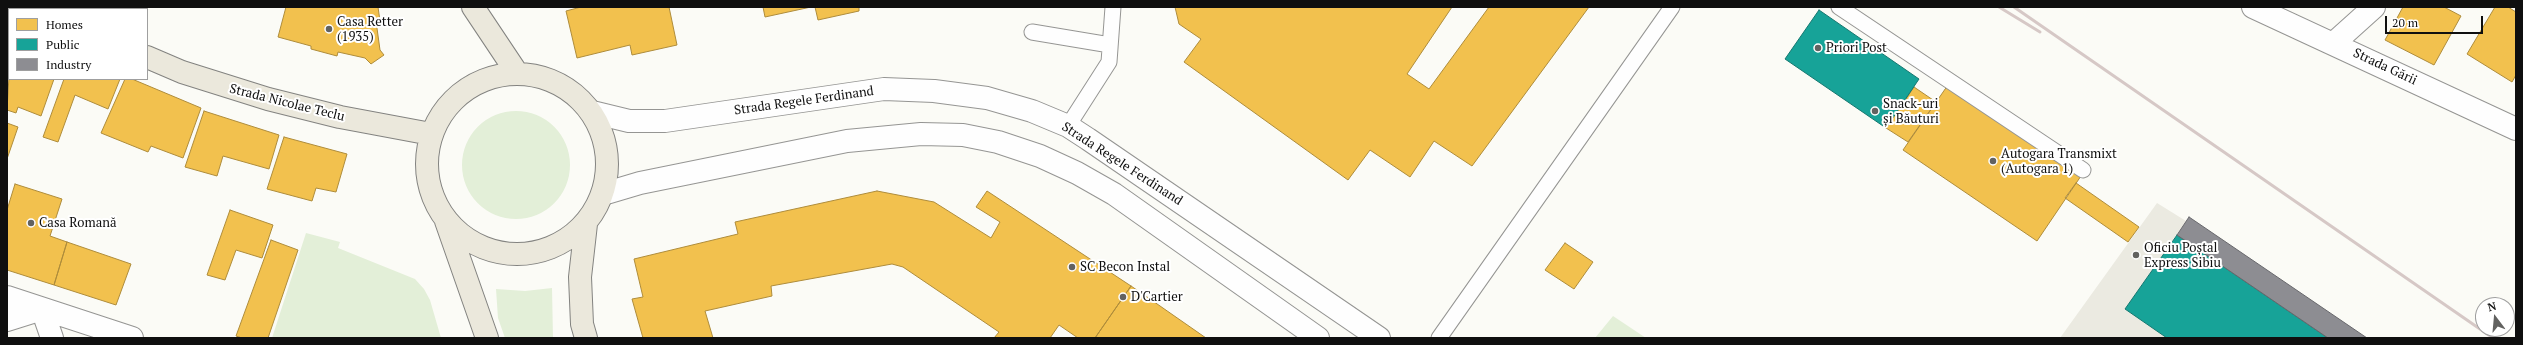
<!DOCTYPE html>
<html>
<head>
<meta charset="utf-8">
<style>
	body { margin:0 }
	#map { position:relative; width:2523px; height:345px; overflow:hidden; background:#fbfbf6; font-family:"PT Serif",serif }
	canvas { display:block }
	.frame { position:absolute; inset:0; border:8px solid #0f0f0f; pointer-events:none }
	.legend { position:absolute; left:8px; top:8px; width:140px; height:72px; box-sizing:border-box; background:#fff; border:1px solid #9f9f9f; margin:0; padding:5px 7px; list-style:none; font-size:12px; color:#0f0f0f }
	.legend li { display:flex; align-items:center; gap:8px; height:20px }
	.legend b { width:20px; border:1px solid #9f9f9f }
	.north { position:absolute; left:2475px; top:297px; width:40px; height:40px; box-sizing:border-box; background:#fff; border:1px solid #9f9f9f; border-radius:50%; rotate:344deg; font-size:11px; font-weight:700; line-height:16px; text-align:center; color:#0f0f0f }
	.north::after { content:''; display:block; margin:auto; width:14px; height:18px; background:#626260; clip-path:polygon(50% 0,100% 100%,50% 72%,0 100%) }
	.scale { position:absolute; left:2385px; top:16px; width:98px; height:18px; box-sizing:border-box; border:2px solid #0f0f0f; border-top:0; padding-left:5px; font-size:12px; line-height:14px; white-space:nowrap; color:#0f0f0f; -webkit-text-stroke:3px #fff; paint-order:stroke }
</style>
</head>
<body>
<div id="map">
<canvas width="2523" height="345"></canvas>
<div class="frame"></div>
<ul class="legend">
<li><b style="height:11px;background:#f2c14e"></b>Homes</li>
<li><b style="height:11px;background:#17a398"></b>Public</li>
<li><b style="height:11px;background:#8d8d92"></b>Industry</li>
</ul>
<div class="north">N</div>
<div class="scale">20 m</div>
</div>
<script>
const g = document.querySelector('canvas').getContext('2d');
g.lineJoin = 'round';
function fillPath(path, color) { g.fillStyle = color; g.fill(path, 'evenodd'); }
const toPath = rows => new Path2D(rows.map(r => 'M' + r).join(''));
function strokePath(path, color, width, dash) { g.strokeStyle = color; g.lineWidth = width; g.lineCap = dash ? 'butt' : 'round'; g.setLineDash(dash || []); g.stroke(path); }
function label(font, color, halo, rows, align = 'center') {
  g.font = font + ' "PT Serif",serif'; g.lineWidth = 4; g.setLineDash([]); g.textBaseline = 'middle'; g.strokeStyle = halo; g.fillStyle = color; for (const [text, x, y, turn = 0] of rows) {
    g.save(); g.translate(x, y); g.rotate((+turn || 0) * Math.PI / 180); g.textAlign = isNaN(turn) ? turn : align; if (halo) g.strokeText(text, 0, 0); g.fillText(text, 0, 0); g.restore();
  }
}
const green = toPath([
	'462 165a54 54 0 1 1 108 0a54 54 0 1 1-108 0Z',
	[306,233,340,242,338,248,415,279,424,289,430,300,441,338,272,338],
	[552,288,553,338,505,338,498,318,496,289,525,291],
	[1613,316,1646,338,1595,338]
]);
const plaza = toPath([
	[2157,203,2186,221,2125,309,2167,338,2060,338]
]);
const homes = toPath([
	[286,7,378,7,380,21,376,21,380,50,384,55,371,64,365,58,338,52,337,56,311,49,311,46,278,37,286,7],
	[581,7,669,7,677,45,632,55,630,45,577,58,566,11,581,7],
	[763,7,811,7,765,17,763,7],
	[815,7,859,7,859,11,818,20,815,7],
	[1175,7,1452,7,1407,74,1429,89,1489,7,1589,7,1472,166,1434,141,1410,177,1370,150,1348,180,1184,62,1201,39,1179,24,1175,7],
	[2403,7,2444,7,2461,16,2434,65,2385,40,2403,7],
	[2495,7,2508,7,2516,12,2516,75,2512,82,2467,54,2495,7],
	[7,33,9,34,7,46,7,33],
	[9,76,9,79,54,79,41,116,18,107,16,113,7,110,9,76],
	[64,79,120,79,108,109,75,95,58,142,43,137,64,79],
	[125,79,132,79,201,108,183,158,151,146,148,152,101,133,125,79],
	[1950,82,2083,173,2037,241,1903,150,1950,82],
	[1914,87,1936,102,1908,142,1886,128,1914,87],
	[204,111,279,135,269,169,223,156,217,176,185,167,204,111],
	[7,123,18,127,7,159,7,123],
	[284,137,347,154,336,192,316,188,312,201,267,189,284,137],
	[2076,183,2139,227,2128,242,2065,198,2076,183],
	[15,184,62,199,50,236,67,242,54,285,7,270,7,210,15,184],
	[877,191,934,202,991,238,1000,222,976,207,987,191,1131,286,1095,338,1078,338,1059,325,1050,338,994,338,999,332,903,267,892,264,771,286,772,296,705,311,713,338,643,338,632,299,643,297,634,259,738,234,735,222,877,191],
	[230,210,273,225,262,258,236,250,225,280,207,275,230,210],
	[271,240,298,250,268,338,242,338,236,336,271,240],
	[67,242,131,264,116,305,54,285,67,242],
	[1565,243,1593,262,1574,289,1545,270,1565,243],
	[1131,286,1150,299,1206,338,1095,338,1131,286]
]);
const public = toPath([
	[1819,10,1919,79,1886,128,1785,59,1819,10],
	[2177,235,2328,338,2167,338,2125,309,2177,235]
]);
const industry = toPath([
	[2189,217,2367,338,2328,338,2177,235,2189,217]
]);
const service = toPath([
	[1839,7,2083,170],
	[1032,32,1110,45],
	[1068,126,1109,62,1113,7],
	[1439,338,1672,7]
]);
const minor = toPath([
	[2253,7,2516,129],
	[2334,43,2374,7],
	[7,297,132,338],
	[42,309,52,338],
	[7,320,42,309]
]);
const tertiary = toPath([
	[592,112,629,121,665,121,884,89,934,91,987,98,1032,111,1068,126,1088,139,1379,338],
	[603,194,640,183,847,141,921,134,963,135,998,142,1040,156,1077,173,1114,194,1318,338]
]);
const primary = toPath([
	[40,7,45,9],
	[473,7,517,73],
	[147,57,182,72,268,99,340,117,431,134],
	'427 164a90 90 0 1 1 180 0a90 90 0 1 1-180 0Z',
	[446,221,487,338],
	[586,224,580,277,582,324,586,338]
]);
const rail = toPath([
	[1999,7,2040,32],
	[2014,7,2493,338]
]);
const markers = [
	[329,29,4,"#626260"],
	[1818,48,4,"#626260"],
	[1875,111,4,"#626260"],
	[1993,161,4,"#626260"],
	[31,223,4,"#626260"],
	[2136,255,4,"#626260"],
	[1072,267,4,"#626260"],
	[1123,297,4,"#626260"]
];
const poiNames = [
	["Casa Retter",337,22],
	["(1935)",337,37],
	["Priori Post",1826,48],
	["Snack-uri",1883,104],
	["și Băuturi",1883,119],
	["Autogara Transmixt",2001,154],
	["(Autogara 1)",2001,169],
	["Casa Romană",39,223],
	["Oficiu Poștal",2144,248],
	["Express Sibiu",2144,263],
	["SC Becon Instal",1080,267],
	["D'Cartier",1131,297]
];
const streetNames = [
	["Strada Gării",2385,67,25],
	["Strada Regele Ferdinand",804,101,-8],
	["Strada Nicolae Teclu",287,103,14],
	["Strada Regele Ferdinand",1122,164,33]
];
fillPath(green, '#e3efd8');
fillPath(plaza, '#ebeae1');
fillPath(homes, '#f2c14e');
strokePath(homes, '#ae8c3b', 1);
fillPath(public, '#17a398');
strokePath(public, '#15776f', 1);
fillPath(industry, '#8d8d92');
strokePath(industry, '#67676b', 1);
strokePath(service, '#959593', 17);
strokePath(minor, '#959593', 24);
strokePath(tertiary, '#959593', 24);
strokePath(primary, '#838380', 24);
strokePath(service, '#fefefe', 15);
strokePath(minor, '#fefefe', 22);
strokePath(tertiary, '#fefefe', 22);
strokePath(primary, '#ebe8dc', 22);
strokePath(rail, '#d6c8c6', 3);
for (const [x, y, r, color] of markers) { const dot = new Path2D(); dot.arc(x, y, r, 0, 2 * Math.PI); g.fillStyle = color; g.fill(dot); strokePath(dot, '#fff', 1.5); }
label('13px', '#0f0f0f', '#fff', poiNames, 'left');
label('13px', '#0f0f0f', '#fff', streetNames);
</script>
</body>
</html>
